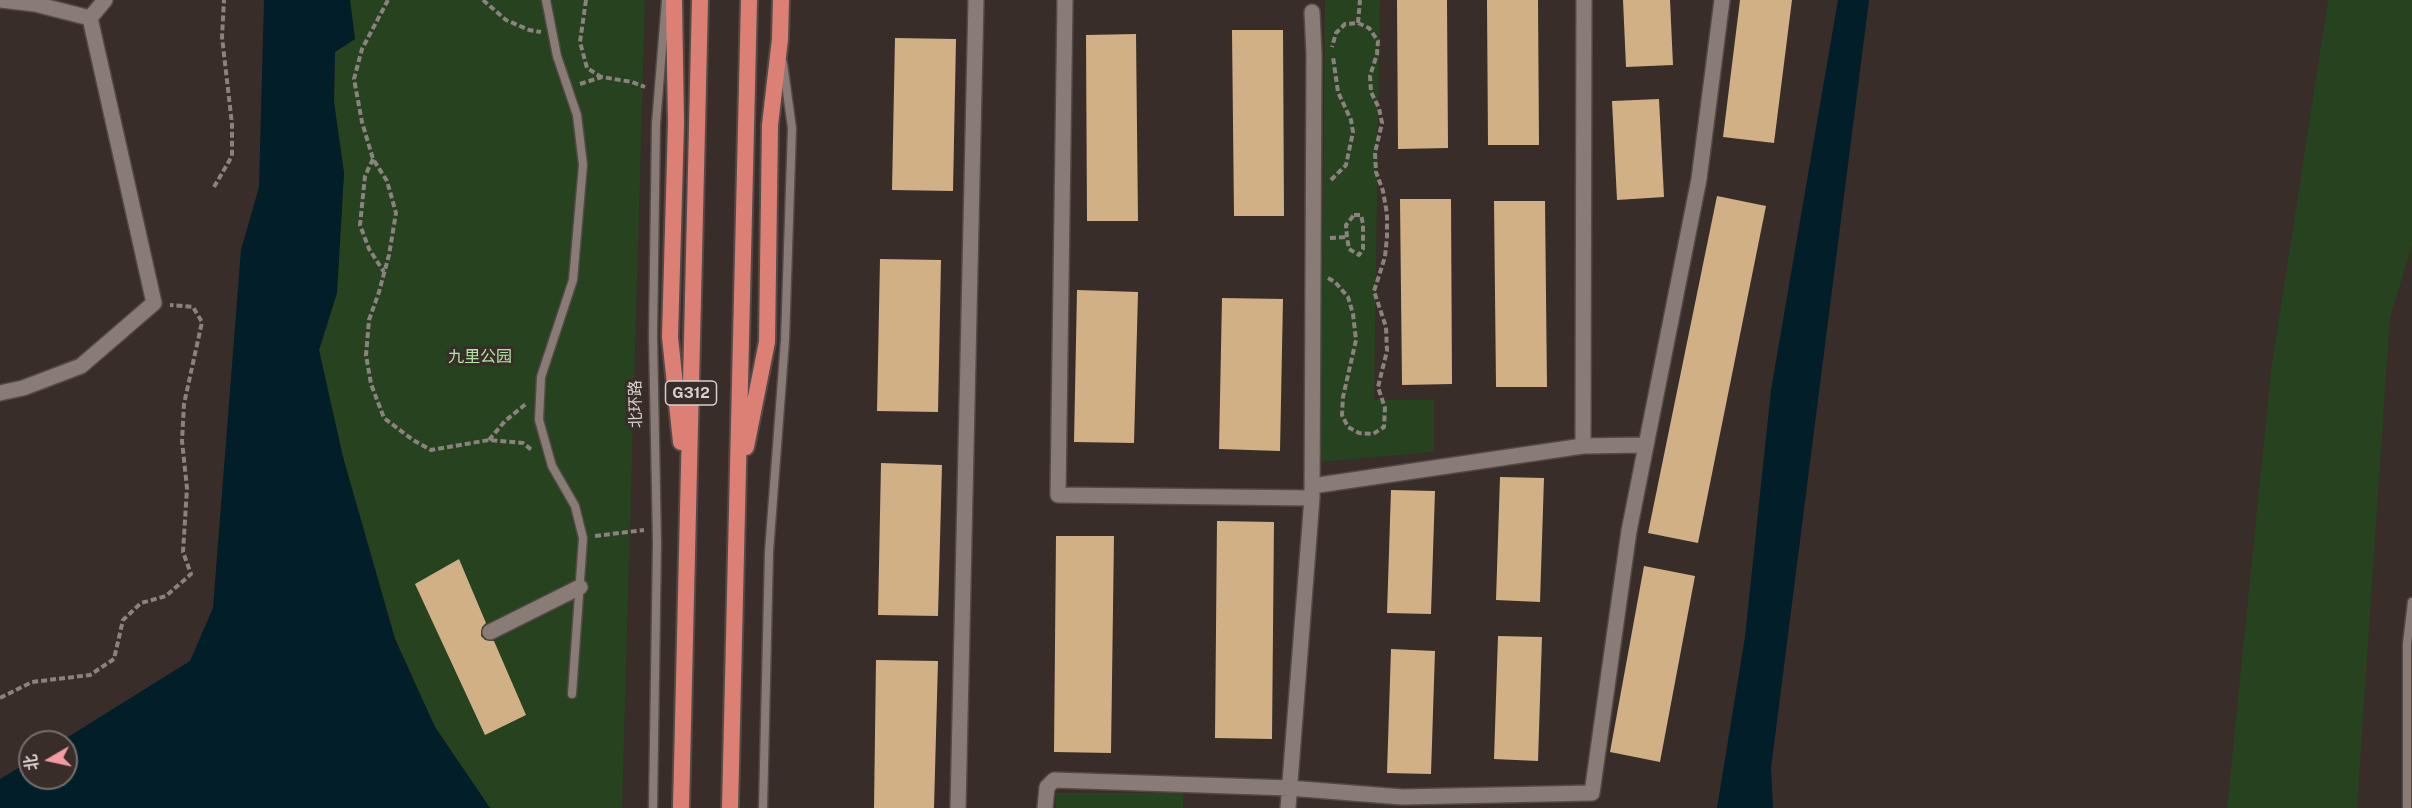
<!DOCTYPE html>
<html>
<head>
<meta charset="utf-8">
<style>
	body { margin:0 }
	#map { position:relative; width:2412px; height:808px; overflow:hidden; background:#382d28; font-family:"Public Sans","Noto Sans SC",sans-serif }
	canvas { display:block }
	.north { position:absolute; left:18px; top:730px; width:60px; height:60px; box-sizing:border-box; background:#382d28; border:2px solid #786e6a; border-radius:50%; rotate:261deg; font-size:16px; font-weight:700; line-height:24px; text-align:center; color:#d7d0cd }
	.north::after { content:''; display:block; margin:auto; width:21px; height:27px; background:#f49aa4; clip-path:polygon(50% 0,100% 100%,50% 72%,0 100%) }
</style>
</head>
<body>
<div id="map">
<canvas width="2412" height="808"></canvas>
<div class="north">北</div>
</div>
<script>
const g = document.querySelector('canvas').getContext('2d');
g.lineJoin = 'round';
function fillPath(path, color) { g.fillStyle = color; g.fill(path, 'evenodd'); }
const toPath = rows => new Path2D(rows.map(r => 'M' + r).join(''));
function strokePath(path, color, width, dash) { g.strokeStyle = color; g.lineWidth = width; g.lineCap = dash ? 'butt' : 'round'; g.setLineDash(dash || []); g.stroke(path); }
function label(font, color, halo, rows, align = 'center') {
  g.font = font + ' "Public Sans","Noto Sans SC",sans-serif'; g.lineWidth = 6; g.setLineDash([]); g.textBaseline = 'middle'; g.strokeStyle = halo; g.fillStyle = color; for (const [text, x, y, turn = 0] of rows) {
    g.save(); g.translate(x, y); g.rotate((+turn || 0) * Math.PI / 180); g.textAlign = isNaN(turn) ? turn : align; if (halo) g.strokeText(text, 0, 0); g.fillText(text, 0, 0); g.restore();
  }
}
const green = toPath([
	[350,0,645,0,622,808,490,808,435,727,395,638,343,457,319,350,337,293,344,173,334,102,335,51,355,39],
	[1325,0,1380,0,1374,400,1434,400,1434,452,1320,462],
	[2328,0,2412,0,2412,246,2390,317,2357,808,2227,808,2271,371],
	[1056,793,1183,793,1183,808,1056,808]
]);
const water = toPath([
	[264,0,350,0,355,39,335,52,334,102,344,173,337,293,319,350,343,457,395,639,435,727,490,808,0,808,0,779,30,761,30,778,66,778,66,742,60,742,190,661,213,608,241,250,259,187],
	[1838,0,1869,0,1771,768,1773,808,1717,808,1745,637,1771,390]
]);
const building = toPath([
	[1397,0,1447,0,1448,148,1398,149],
	[1487,0,1538,0,1539,145,1488,145],
	[1623,0,1670,0,1673,65,1626,67],
	[1740,0,1792,0,1774,143,1723,137],
	[1232,30,1283,30,1284,216,1234,216],
	[1136,34,1138,221,1087,221,1086,35],
	[895,38,956,39,953,191,892,190],
	[1659,99,1664,197,1617,200,1612,101],
	[1717,196,1766,206,1698,543,1648,533],
	[1400,199,1451,199,1452,384,1402,385],
	[1494,201,1545,201,1547,387,1496,387],
	[880,259,941,260,938,412,877,411],
	[1077,290,1138,292,1134,443,1074,442],
	[1222,298,1283,299,1280,451,1219,449],
	[881,463,942,465,938,616,878,615],
	[1500,477,1544,478,1540,602,1496,600],
	[1391,490,1435,491,1431,614,1387,613],
	[1217,521,1274,522,1272,739,1215,738],
	[1056,536,1114,536,1111,753,1054,752],
	[459,559,486,623,482,627,481,636,485,640,494,641,526,715,485,735,415,584],
	[1644,566,1695,576,1660,762,1610,752],
	[1498,636,1542,637,1538,761,1494,759],
	[1391,649,1435,651,1431,774,1387,773],
	[876,660,938,661,934,808,874,808]
]);
const path = toPath([
	[388,0,362,49,354,79,362,122,373,159,387,181,396,213,389,255,379,292,369,320,366,355,371,384,384,418,413,440,431,450,489,440,523,443,533,451],
	[483,0,506,20,529,30,541,32],
	[586,0,580,42,587,68,601,77],
	[1358,23,1360,0],
	[580,84,602,77,632,82,645,87],
	[373,159,365,176,360,225,369,249,384,272],
	[1331,180,1346,165,1353,132,1351,120,1338,92,1333,57],
	[214,187,232,156,232,124,222,37,224,0],
	[1354,215,1361,215,1363,224,1363,249,1359,255,1349,249,1347,237,1346,225,1354,215],
	[1330,238,1347,237],
	[1328,278,1335,282,1348,297,1353,314,1356,340,1343,397,1342,415,1348,427,1359,433,1373,434,1384,427,1385,408,1378,387,1387,351,1386,327,1374,291,1385,257,1387,237,1387,214,1383,191,1376,172,1375,153,1382,123,1379,108,1371,92,1370,76,1377,54,1378,41,1369,28,1358,23,1345,24,1336,33,1332,47],
	[489,440,505,421,527,403],
	[595,536,644,530],
	[0,698,32,682,90,675,114,659,123,620,141,603,166,596,191,574,183,552,187,488,182,441,184,404,202,322,193,307,170,305]
]);
const service = toPath([
	[546,0,557,56,577,115,583,165,573,280,541,377,539,420,552,466,575,506,583,538,572,694],
	[653,808,657,543,653,336,656,124,666,0],
	[763,808,769,552,785,340,792,128,783,63],
	[2407,808,2407,644,2412,602]
]);
const minor = toPath([
	[0,0,35,4,90,18,154,303,81,366,23,388,0,393],
	[1065,0,1058,495,1312,498],
	[90,18,105,0],
	[1583,446,1584,0],
	[1312,486,1583,446,1646,445],
	[490,632,580,587],
	[958,808,976,0],
	[1045,808,1047,787,1054,780,1289,788,1402,797,1592,793,1629,531,1699,179,1722,0],
	[1288,808,1312,498,1314,54,1312,12]
]);
const trunk = toPath([
	[674,0,676,123,670,337,681,442],
	[746,447,767,342,770,125,780,39,781,0],
	[681,808,700,0],
	[730,808,749,0]
]);
const shields = [
	[691,393,51]
];
const shieldNames = [
	["G312",691,393]
];
const parkNames = [
	["九里公园",480,357]
];
const streetNames = [
	["北环路",636,404,-91]
];
fillPath(green, '#27421e');
fillPath(water, '#011e29');
fillPath(building, '#d1b086');
strokePath(service, '#534946', 11);
strokePath(minor, '#534946', 18);
strokePath(trunk, '#534946', 20);
strokePath(path, '#8b827e', 4, [6, 3]);
strokePath(service, '#897b75', 8);
strokePath(minor, '#897b75', 15);
strokePath(trunk, '#dc8075', 16);
for (const [x, y, w] of shields) { const box = new Path2D(); box.roundRect(x - w / 2, y - 12, w, 24, 4.5); g.fillStyle = '#382d28'; g.fill(box); strokePath(box, '#d7d0cd', 1.5); }
label('bold 15px', '#d7d0cd', null, shieldNames);
label('16px', '#b3e3a5', '#382d28', parkNames);
label('16px', '#d7d0cd', '#382d28', streetNames);
</script>
</body>
</html>
